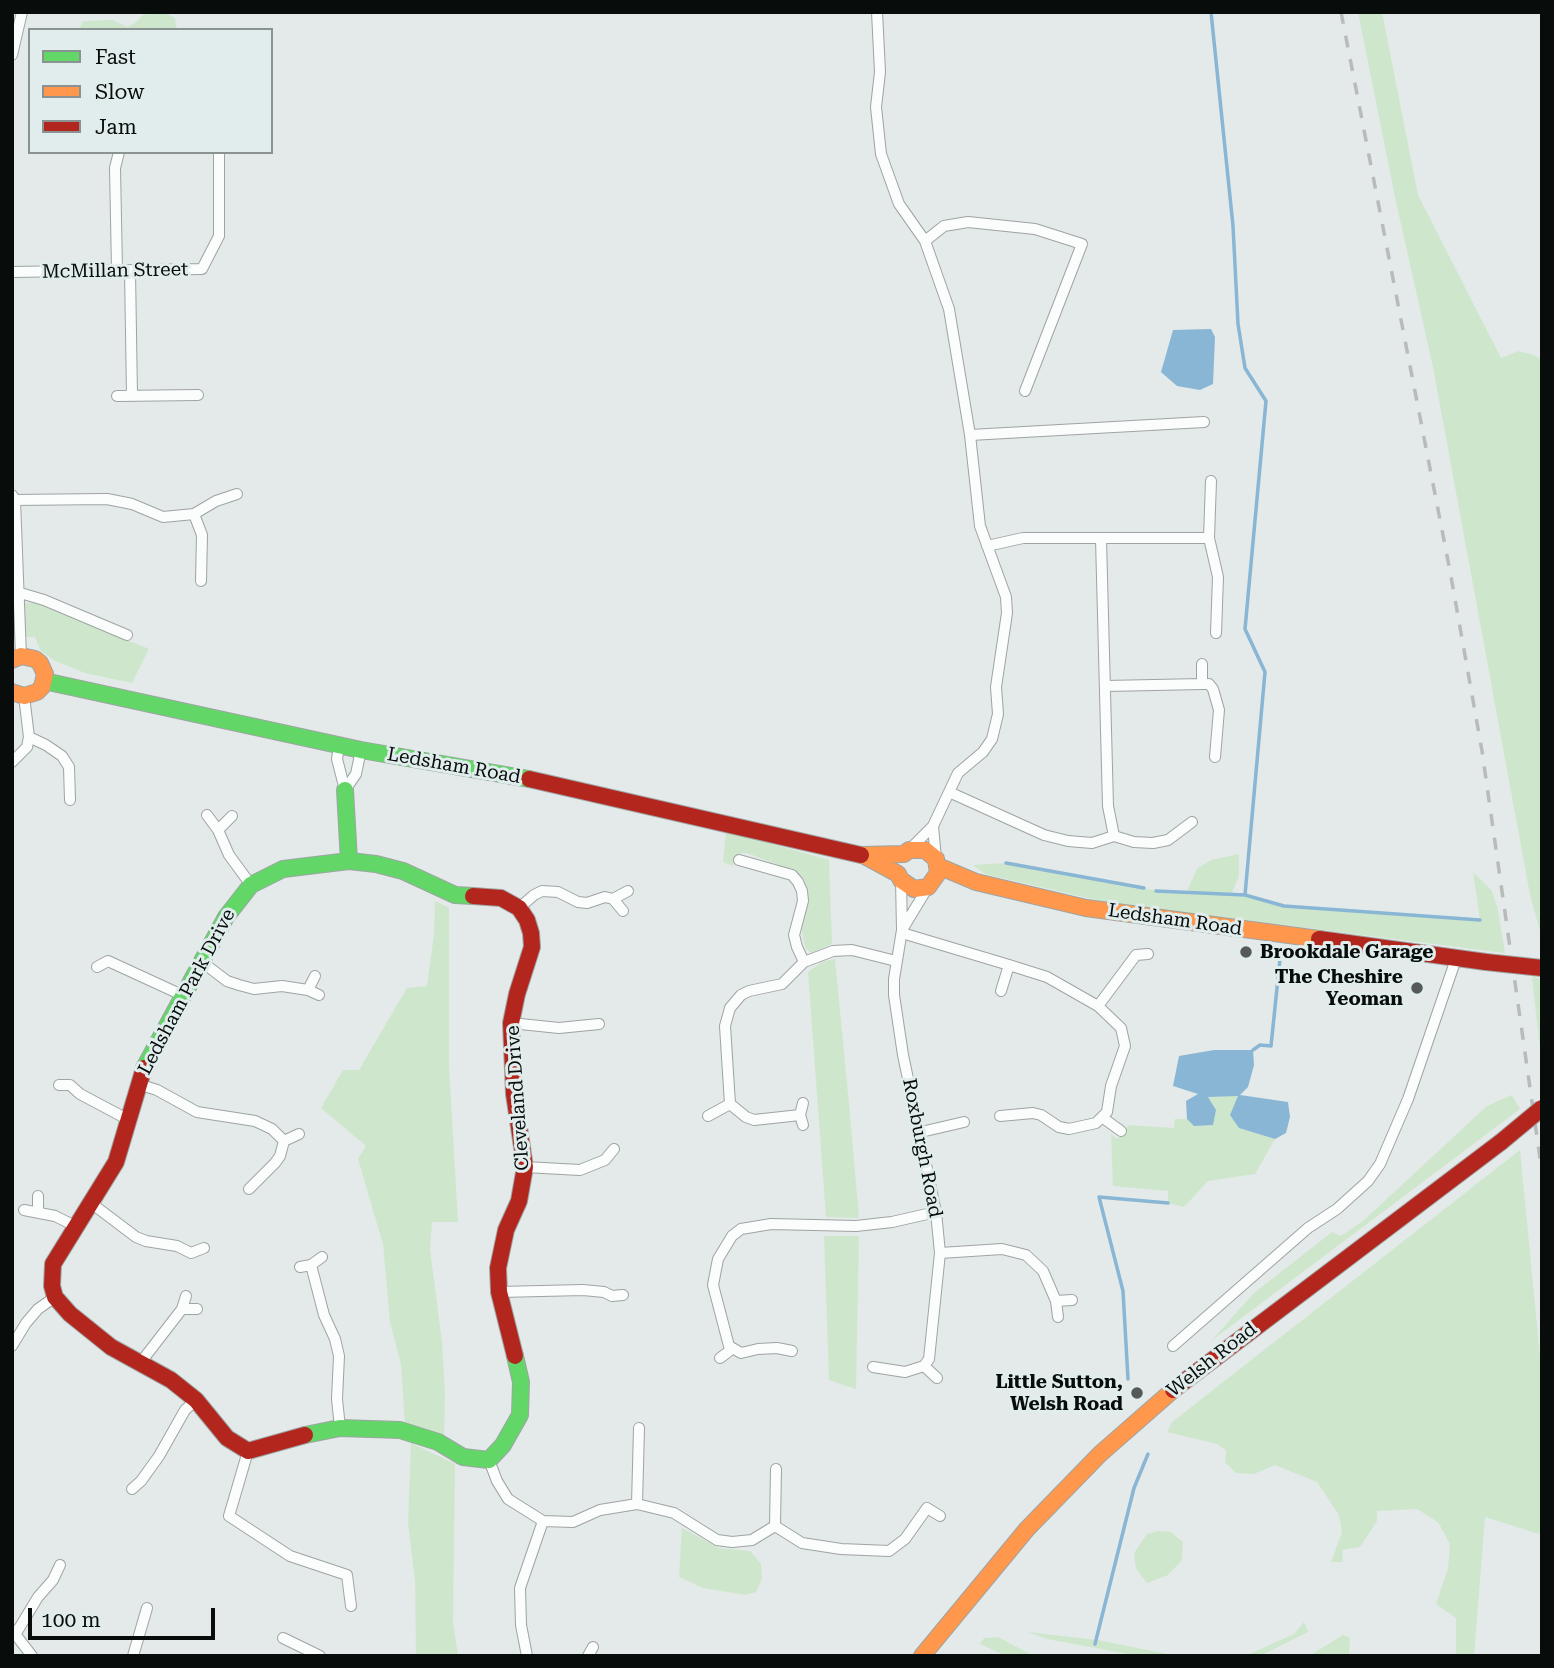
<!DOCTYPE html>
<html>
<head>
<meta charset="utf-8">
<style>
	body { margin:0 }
	#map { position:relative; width:1554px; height:1668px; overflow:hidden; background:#e3eae9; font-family:"Roboto Serif",serif }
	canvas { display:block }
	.frame { position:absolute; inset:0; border:14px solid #080d0c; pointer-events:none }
	.legend { position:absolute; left:28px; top:28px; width:245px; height:126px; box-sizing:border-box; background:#e0edec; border:2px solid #8a9392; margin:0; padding:9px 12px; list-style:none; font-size:21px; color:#080d0c }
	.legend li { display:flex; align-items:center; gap:14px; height:35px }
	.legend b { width:35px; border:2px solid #8a9392 }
	.scale { position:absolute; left:28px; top:1608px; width:187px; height:32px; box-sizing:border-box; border:4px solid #080d0c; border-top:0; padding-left:9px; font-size:21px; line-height:24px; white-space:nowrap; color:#080d0c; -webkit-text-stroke:5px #e0edec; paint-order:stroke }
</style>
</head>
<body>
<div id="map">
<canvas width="1554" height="1668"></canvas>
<div class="frame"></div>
<ul class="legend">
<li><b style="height:9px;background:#63d668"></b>Fast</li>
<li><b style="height:9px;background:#ff974d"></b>Slow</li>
<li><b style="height:9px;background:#b3261e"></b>Jam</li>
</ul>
<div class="scale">100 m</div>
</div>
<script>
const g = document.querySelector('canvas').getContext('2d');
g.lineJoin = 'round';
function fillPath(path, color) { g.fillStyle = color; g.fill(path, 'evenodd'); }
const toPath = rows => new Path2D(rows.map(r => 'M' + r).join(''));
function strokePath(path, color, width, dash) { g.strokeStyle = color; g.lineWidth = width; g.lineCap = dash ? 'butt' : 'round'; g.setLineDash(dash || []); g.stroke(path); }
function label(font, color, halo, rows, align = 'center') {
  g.font = font + ' "Roboto Serif",serif'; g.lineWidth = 6; g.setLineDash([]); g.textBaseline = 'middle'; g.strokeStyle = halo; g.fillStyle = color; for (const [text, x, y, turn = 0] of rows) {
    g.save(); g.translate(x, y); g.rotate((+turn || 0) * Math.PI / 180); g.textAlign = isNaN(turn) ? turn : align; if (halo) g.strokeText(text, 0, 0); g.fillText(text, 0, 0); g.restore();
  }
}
const green = toPath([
	[155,12,166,13,175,18,177,30,79,30,83,21,113,20,127,27,135,23,143,15],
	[1358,12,1382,12,1418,195,1501,358,1519,351,1533,355,1542,360,1542,938,1530,895,1433,367,1396,202],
	[12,603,38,603,149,649,132,683,85,673,55,661,40,650,35,637,12,637],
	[726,831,829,860,832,944,811,953,805,947,801,925,808,898,807,888,802,877,794,871,747,853,741,853,733,866,723,862],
	[1239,854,1239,876,1231,895,1245,895,1284,906,1480,920,1473,872,1492,891,1498,910,1505,953,1109,903,985,874,973,865,1006,863,1163,892,1186,893,1197,869,1211,860],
	[435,901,449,908,449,1066,458,1222,432,1222,430,1249,442,1342,445,1393,444,1436,405,1425,401,1364,390,1322,383,1244,358,1159,366,1146,321,1108,343,1070,359,1070,407,988,427,986,434,934],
	[835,959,850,1114,859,1218,826,1217,808,972,822,962],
	[1532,977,1542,979,1542,1067],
	[1239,1095,1239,1128,1275,1139,1255,1174,1208,1181,1184,1207,1168,1203,1168,1191,1113,1186,1111,1134,1117,1139,1129,1125,1174,1128,1175,1119,1187,1119,1194,1126,1208,1097],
	[1512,1095,1520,1109,1211,1341,1254,1293,1332,1232,1341,1236,1363,1221,1487,1106],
	[1520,1150,1542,1377,1542,1535,1485,1517,1474,1656,1456,1656,1456,1618,1436,1604,1448,1568,1450,1544,1438,1522,1417,1509,1377,1511,1377,1521,1360,1547,1342,1550,1343,1562,1331,1562,1342,1532,1339,1515,1317,1482,1275,1465,1254,1474,1236,1473,1225,1462,1226,1450,1217,1444,1167,1432,1172,1422],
	[824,1236,859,1236,856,1389,829,1380],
	[411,1443,455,1464,453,1622,458,1656,416,1656,415,1582,408,1523],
	[682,1528,719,1548,750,1551,761,1564,762,1578,756,1592,746,1595,703,1588,679,1577],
	[1158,1531,1171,1532,1183,1542,1182,1560,1168,1575,1147,1583,1136,1569,1134,1553,1147,1534],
	[1304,1622,1308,1632,1260,1656,1245,1656,1294,1634],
	[1028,1632,1097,1640,1178,1656,1139,1656,1047,1639],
	[1343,1635,1350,1638,1349,1656,1309,1656],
	[998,1637,1030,1654,1039,1656,1006,1656,980,1644,984,1638]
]);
const water = toPath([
	[1211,329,1215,337,1213,384,1200,390,1177,386,1161,372,1173,330],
	[1214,1050,1253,1050,1254,1065,1248,1087,1240,1095,1288,1102,1290,1117,1286,1133,1275,1139,1239,1128,1230,1115,1238,1096,1208,1097,1216,1110,1213,1125,1194,1126,1187,1119,1186,1101,1198,1094,1173,1086,1179,1056]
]);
const stream = toPath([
	[1006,863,1144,888],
	[1156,891,1245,895,1265,672,1245,629,1266,401,1245,368,1238,324,1233,226,1211,12],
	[1245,895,1284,906,1480,920],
	[1253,1050,1260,1045,1271,1046,1280,959],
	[1128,1379,1123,1291,1099,1197,1168,1203],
	[1095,1644,1134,1488,1148,1454]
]);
const street = toPath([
	[877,12,880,72,876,107,881,154,899,204,925,241,949,309,970,435,980,526,1006,597,1007,613,996,687,998,714,992,739,983,752,958,773,933,826,909,850],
	[12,55,22,12],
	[925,241,944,226,968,222,1035,229,1082,244,1025,391],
	[117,270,115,168,119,152],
	[130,271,132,395],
	[12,272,202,269,219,236,219,152],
	[117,396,198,395],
	[970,435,1204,422],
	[1211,481,1209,538,1218,577,1216,633],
	[12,495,15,500,21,656],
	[12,500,107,499,132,504,163,517,194,514,216,501,237,494],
	[194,514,202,535,201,581],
	[1101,539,1108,806,1114,836],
	[987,546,1023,538,1209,538],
	[12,592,17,592,44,600,127,635],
	[1202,664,1202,684,1209,684,1213,689,1219,710,1215,757],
	[1106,686,1202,684],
	[24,696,29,737],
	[339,746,337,759,345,790,356,774,361,750],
	[12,762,27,747,29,737,46,745,62,756,69,767,70,800],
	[949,792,1044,835,1068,841,1092,843,1114,836,1134,842,1153,843,1168,840,1192,822],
	[207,815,218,830,229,855,251,885],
	[933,826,936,859],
	[218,830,232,816],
	[739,860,792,875,798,882,802,891,803,901,794,935,797,947,804,962],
	[613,899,623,911],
	[519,908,534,895,542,891,558,892,578,902,587,903,605,897,613,899,628,891],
	[902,930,928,887],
	[902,933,1009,965,1001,991],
	[202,962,227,981,239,985,254,989,282,986,308,990,319,995],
	[97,967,108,961,182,995],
	[308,990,315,976],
	[1098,1006,1136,955,1148,954],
	[511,1023,559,1028,599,1024],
	[138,1084,157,1090,197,1112,255,1121,272,1129,284,1141],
	[59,1085,70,1085,80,1094,129,1120],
	[730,1104,746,1117,754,1120,800,1115],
	[708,1116,730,1104,725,1026,730,1008,741,995,749,991,782,984,804,962,833,951,852,950,896,961],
	[1000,1116,1033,1113,1041,1115,1059,1127,1069,1129,1096,1123,1107,1112,1111,1086,1125,1046,1121,1028,1098,1006,1047,977,1009,965],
	[1103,1118,1121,1131],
	[803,1125,800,1115,803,1103],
	[921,1132,964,1122],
	[284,1141,299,1134],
	[525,1167,580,1170,605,1160,614,1149],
	[249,1189,275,1163,280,1156,284,1141],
	[38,1196,38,1211],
	[91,1203,136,1237,146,1241,177,1246,191,1253,204,1248],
	[24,1210,55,1216,75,1226],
	[940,1253,1002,1249,1026,1255,1043,1271,1056,1301,1058,1317],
	[311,1265,324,1315,335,1339,339,1356,337,1399,340,1428],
	[300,1267,311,1265,322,1257],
	[499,1292,583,1290,604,1292,612,1296,623,1295],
	[1056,1301,1072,1300],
	[182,1309,197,1309],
	[12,1346,26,1323,38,1309,55,1297],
	[1173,1346,1308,1228,1337,1209,1368,1181,1380,1164,1408,1099,1456,959],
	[792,1351,777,1348,758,1349,741,1353,729,1346,713,1285,718,1259,732,1236,741,1229,771,1224,856,1226,892,1222,936,1212],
	[720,1358,732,1349],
	[141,1362,182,1309,186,1296],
	[924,1366,937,1378],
	[873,1367,905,1372,924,1366,929,1359,940,1253,936,1212,903,1055,894,995,894,979,902,930,901,880],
	[248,1451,229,1516,290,1556,347,1575,351,1606],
	[489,1460,497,1481,508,1499,543,1521,573,1522,600,1510,637,1504,674,1513,717,1540,732,1542,752,1540,775,1526,802,1543,841,1549,889,1551,905,1539,927,1508,940,1516],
	[132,1489,141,1481,159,1456,185,1410,196,1400],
	[637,1504,639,1428],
	[775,1526,776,1469],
	[12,1630,32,1656],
	[15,1635,38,1597,53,1580,60,1565],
	[283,1638,320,1656],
	[133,1656,147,1608],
	[527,1656,521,1625,520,1588,543,1521],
	[588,1656,593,1647]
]);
const fast = toPath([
	[44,681,361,750,529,779],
	[349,861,376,864,403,871,455,895,473,896],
	[144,1068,226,917,251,885,283,869,349,861,345,790],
	[305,1435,340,1428,400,1430,438,1442,463,1457,489,1460,503,1445,520,1415,521,1382,515,1356]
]);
const slow = toPath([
	[12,660,21,656,35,659,40,663,45,674,42,687,37,692,24,696,12,692],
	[861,855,904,854,909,850,925,850,936,859,938,873,928,887,914,889,901,880,898,874,863,855],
	[938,866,976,882,1086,908,1319,939],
	[922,1656,1027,1529,1100,1454,1173,1390]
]);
const jam = toPath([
	[529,779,861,855],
	[473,896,501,898,519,908,527,920,531,933,532,947,517,994,511,1023,514,1094,525,1167,519,1201,506,1230,498,1268,499,1292,515,1356],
	[1319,939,1486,962],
	[144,1068,116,1162,53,1264,52,1286,55,1297,70,1314,111,1347,171,1380,196,1400,227,1438,248,1451,305,1435],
	[1173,1390,1501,1142]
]);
const rail = toPath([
	[1341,12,1450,571,1482,751,1542,1172]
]);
const jamBridge = toPath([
	[1486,962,1542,968],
	[1501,1142,1542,1108]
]);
const markers = [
	[1246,952,7,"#555a59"],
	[1417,988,7,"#555a59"],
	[1137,1393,7,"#555a59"]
];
const streetNames = [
	["McMillan Street",115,271,-1],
	["Ledsham Road",454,766,10],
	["Ledsham Road",1175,920,8],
	["Ledsham Park Drive",187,992,-62],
	["Cleveland Drive",518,1098,-94],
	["Roxburgh Road",922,1148,79],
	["Welsh Road",1212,1360,-38]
];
const poiNames = [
	["Brookdale Garage",1260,952,"left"],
	["The Cheshire",1403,977],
	["Yeoman",1403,999],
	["Little Sutton,",1123,1382],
	["Welsh Road",1123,1404]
];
fillPath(green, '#cee7cc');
fillPath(water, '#89b6d4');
strokePath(stream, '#89b6d4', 3.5);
strokePath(street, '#9ea4a3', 12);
strokePath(fast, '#9ea4a3', 18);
strokePath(slow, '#9ea4a3', 18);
strokePath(jam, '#9ea4a3', 18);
strokePath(street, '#fbfcfc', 10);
strokePath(fast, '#63d668', 16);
strokePath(slow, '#ff974d', 16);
strokePath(jam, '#b3261e', 16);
strokePath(rail, '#b9bbbb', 3.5, [12, 12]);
strokePath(jamBridge, '#9ea4a3', 18, []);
strokePath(jamBridge, '#b3261e', 16);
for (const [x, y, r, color] of markers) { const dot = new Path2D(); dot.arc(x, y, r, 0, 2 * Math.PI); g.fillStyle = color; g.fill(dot); strokePath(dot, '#e0edec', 2.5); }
label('19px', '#080d0c', '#e0edec', streetNames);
label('bold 19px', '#080d0c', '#e0edec', poiNames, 'right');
</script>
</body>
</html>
